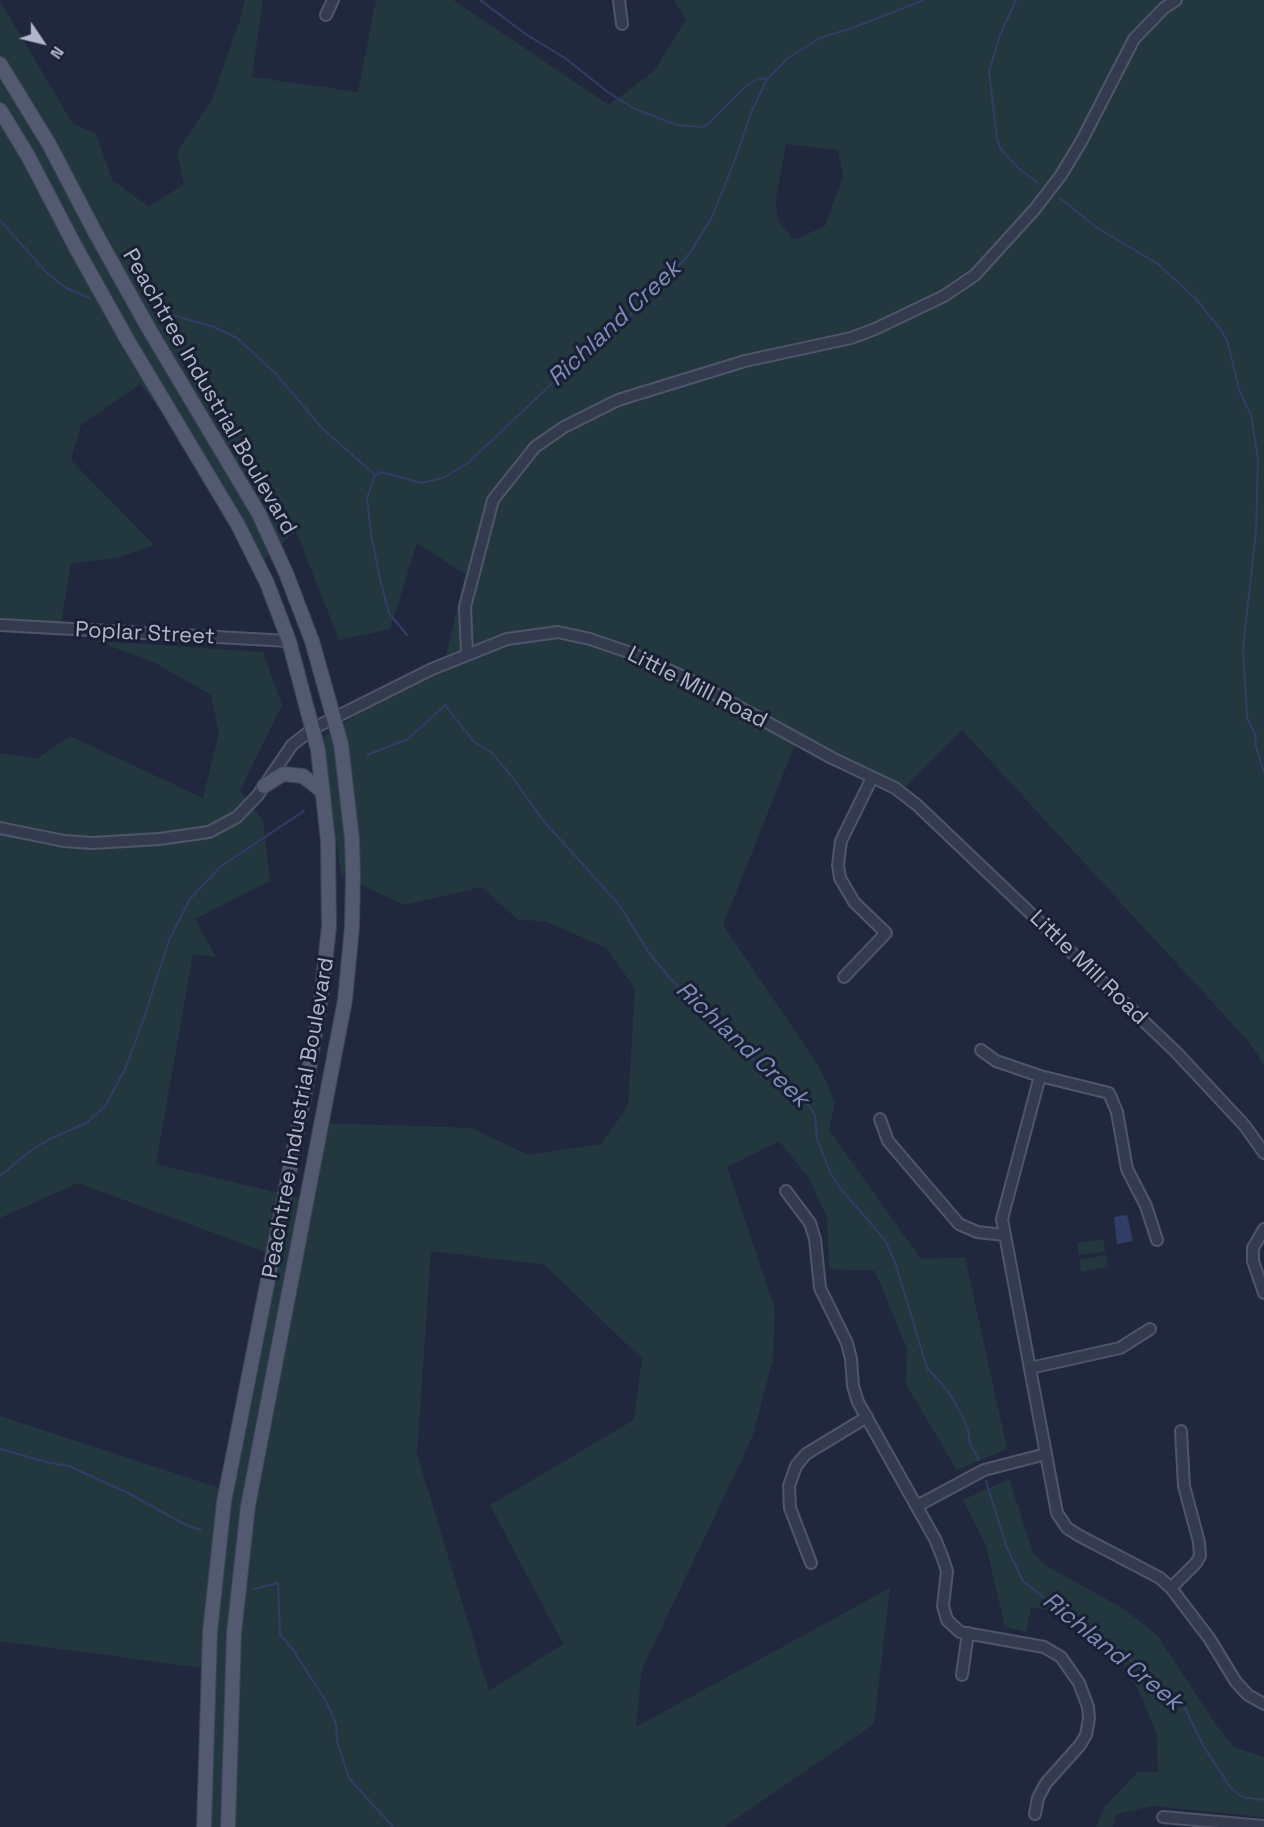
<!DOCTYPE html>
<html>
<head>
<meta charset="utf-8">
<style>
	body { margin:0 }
	#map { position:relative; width:1264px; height:1827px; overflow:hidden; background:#21283e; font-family:"Space Grotesk",sans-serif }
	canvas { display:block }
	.north { position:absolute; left:12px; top:12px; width:60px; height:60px; -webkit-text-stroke:4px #1a2033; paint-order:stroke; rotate:125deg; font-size:16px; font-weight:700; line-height:24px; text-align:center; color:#b1b6ca }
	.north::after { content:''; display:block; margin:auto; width:21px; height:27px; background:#b1b6ca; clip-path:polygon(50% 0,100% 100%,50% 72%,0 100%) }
</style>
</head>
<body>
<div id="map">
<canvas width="1264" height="1827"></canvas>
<div class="north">N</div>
</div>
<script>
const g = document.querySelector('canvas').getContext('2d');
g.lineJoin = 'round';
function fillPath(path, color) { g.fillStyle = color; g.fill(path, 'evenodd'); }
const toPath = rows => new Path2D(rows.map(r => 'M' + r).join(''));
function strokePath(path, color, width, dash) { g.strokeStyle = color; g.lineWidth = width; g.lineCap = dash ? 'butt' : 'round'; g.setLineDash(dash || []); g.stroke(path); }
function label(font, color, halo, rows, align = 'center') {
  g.font = font + ' "Space Grotesk",sans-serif'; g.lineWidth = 6; g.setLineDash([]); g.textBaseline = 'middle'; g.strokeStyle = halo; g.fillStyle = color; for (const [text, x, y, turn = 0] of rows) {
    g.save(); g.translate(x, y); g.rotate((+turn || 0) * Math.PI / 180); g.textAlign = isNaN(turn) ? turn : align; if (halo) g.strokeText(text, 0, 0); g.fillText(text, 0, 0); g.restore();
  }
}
const green = toPath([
	[245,0,263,0,252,77,358,92,376,0,453,0,609,105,654,71,686,20,674,0,1264,0,1264,1065,1249,1042,962,730,901,791,798,737,723,925,818,1065,835,1101,829,1130,921,1259,965,1257,1007,1449,957,1470,906,1384,907,1349,875,1271,829,1269,827,1218,809,1178,779,1141,727,1167,775,1309,773,1359,752,1438,642,1669,636,1727,890,1588,874,1724,724,1827,204,1827,211,1669,0,1641,0,1416,226,1490,276,1256,78,1183,0,1218,0,753,37,759,70,736,203,798,219,733,211,695,157,664,97,641,263,652,282,705,240,791,263,821,270,881,195,919,216,957,193,954,156,1164,309,1200,320,1123,472,1128,528,1155,601,1144,628,1106,635,988,605,947,544,921,518,920,482,887,404,905,341,875,321,738,446,656,465,574,417,543,390,629,339,640,296,531,261,562,177,430,140,384,81,425,71,460,154,545,116,558,71,563,61,623,0,619,0,1,73,124,96,133,112,180,149,207,184,184,177,152,212,99,241,17],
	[786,144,838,150,843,176,825,226,794,240,778,221,776,200],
	[431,1251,545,1265,642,1359,634,1420,490,1505,563,1644,489,1691,417,1454],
	[1104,1239,1105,1251,1079,1255,1077,1243],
	[1106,1255,1108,1267,1081,1272,1079,1260],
	[1009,1479,1033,1552,1043,1564,1124,1609,1157,1635,1217,1726,1234,1747,1264,1757,1264,1817,1152,1806,1116,1814,1113,1827,1096,1827,1105,1806,1138,1772,1158,1772,1157,1735,1139,1691,1113,1648,1056,1610,1031,1608,1026,1632,1005,1627,986,1546,963,1500]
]);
const water = toPath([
	[1127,1215,1133,1241,1117,1244,1114,1217]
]);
const stream = toPath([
	[480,0,527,35,565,58,609,93,635,109,677,125,703,127,707,125,745,87,759,78,765,79],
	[1016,0,1000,35,989,72,997,138,1000,148,1019,169,1038,183],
	[1060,198,1096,227,1158,264,1196,299,1221,330,1228,343,1239,390,1251,415,1258,459,1256,532,1243,648,1247,718,1256,736,1255,743,1264,773],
	[0,220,47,273,66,288,89,298],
	[173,315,214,327,237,338,276,374,322,428,375,475],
	[375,475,381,472,421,483,443,478,469,462,580,357,648,300,690,253,712,217,735,160,751,113,767,79,788,58,820,38,852,28,924,0],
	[375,475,367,498,371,534,380,579,389,613,407,635],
	[367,755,408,739,445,705,473,741,491,752,510,774,542,819,620,906,649,953,669,977,738,1047,766,1070,792,1086,804,1098,815,1116,817,1139,830,1172,840,1188,885,1240,896,1265,927,1368,948,1391,963,1417,968,1430,970,1444,979,1460],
	[0,1176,33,1149,48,1140,88,1122,106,1105,126,1067,143,1021,169,940,190,899,220,867,304,811],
	[0,1449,50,1463,69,1466,128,1493,186,1525,201,1530],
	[986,1481,1007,1548,1023,1581,1070,1618,1116,1648,1168,1692,1185,1708,1204,1747,1231,1788,1242,1797,1264,1800],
	[254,1589,278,1583,280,1634,293,1650,326,1701,336,1724,337,1741,349,1778,393,1827]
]);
const minor = toPath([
	[619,0,622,24],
	[326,15,333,0],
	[0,625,289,641],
	[467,654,465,607,493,500,535,447,564,427,618,400,745,361,851,338,875,329,944,296,975,275,1035,209,1061,175,1081,142,1134,39,1164,8,1176,0],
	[0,828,64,841,93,843,159,839,209,832,237,817,258,795,292,745,314,728,432,669,507,639,558,632,590,639,628,652,686,678,832,758,895,788,917,805,1176,1052,1245,1126,1264,1153],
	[844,977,886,933,854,902,840,878,838,865,841,841,872,778],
	[981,1050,996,1061,1040,1076,1109,1093,1117,1112,1127,1169,1146,1206,1157,1240],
	[1040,1076,1002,1219,1057,1513,1067,1528,1078,1535,1160,1578,1171,1588,1209,1638,1236,1682,1248,1695,1264,1704],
	[880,1119,888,1141,959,1224,977,1232,1004,1235],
	[786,1191,810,1223,815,1239,820,1288,847,1343,851,1359,853,1386,858,1402,935,1539,942,1556,947,1571,943,1606,947,1620,960,1632,1044,1647,1061,1657,1079,1683,1088,1707,1089,1718,1086,1735,1080,1745,1046,1783,1038,1798,1035,1814],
	[1264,1229,1253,1248,1253,1261,1264,1293],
	[1030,1368,1120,1348,1150,1329],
	[917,1506,984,1470,1046,1454],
	[811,1563,790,1508,789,1486,796,1466,806,1454,867,1417],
	[1171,1588,1196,1563,1200,1556,1199,1542,1184,1486,1181,1431],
	[962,1675,968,1633],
	[1163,1817,1264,1826]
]);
const major = toPath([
	[0,64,49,144,96,234,149,329,259,514,286,573,312,641,341,744,352,839,353,875,352,927,345,1000,248,1506,234,1633,228,1827],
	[0,110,28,156,75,246,128,341,238,525,267,583,289,641,318,750,328,841,329,927,321,998,306,1087,224,1502,210,1632,204,1827],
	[264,786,283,774,303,776,322,791]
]);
const streetNames = [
	["Peachtree Industrial Boulevard",209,392,60],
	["Poplar Street",145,634,3],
	["Little Mill Road",697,688,27],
	["Little Mill Road",1088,968,44],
	["Peachtree Industrial Boulevard",299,1118,-80]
];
const waterNames = [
	["Richland Creek",615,324,-43],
	["Richland Creek",742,1045,43],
	["Richland Creek",1112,1652,39]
];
fillPath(green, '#23373f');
fillPath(water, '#313e65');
strokePath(stream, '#313e65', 2);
strokePath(minor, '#505669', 14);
strokePath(major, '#3e4457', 16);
strokePath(minor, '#353b4e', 10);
strokePath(major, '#535a6f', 14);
label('22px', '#b1b6ca', '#1a2033', streetNames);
label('italic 24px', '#7d8cb8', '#1a2033', waterNames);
</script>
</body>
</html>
